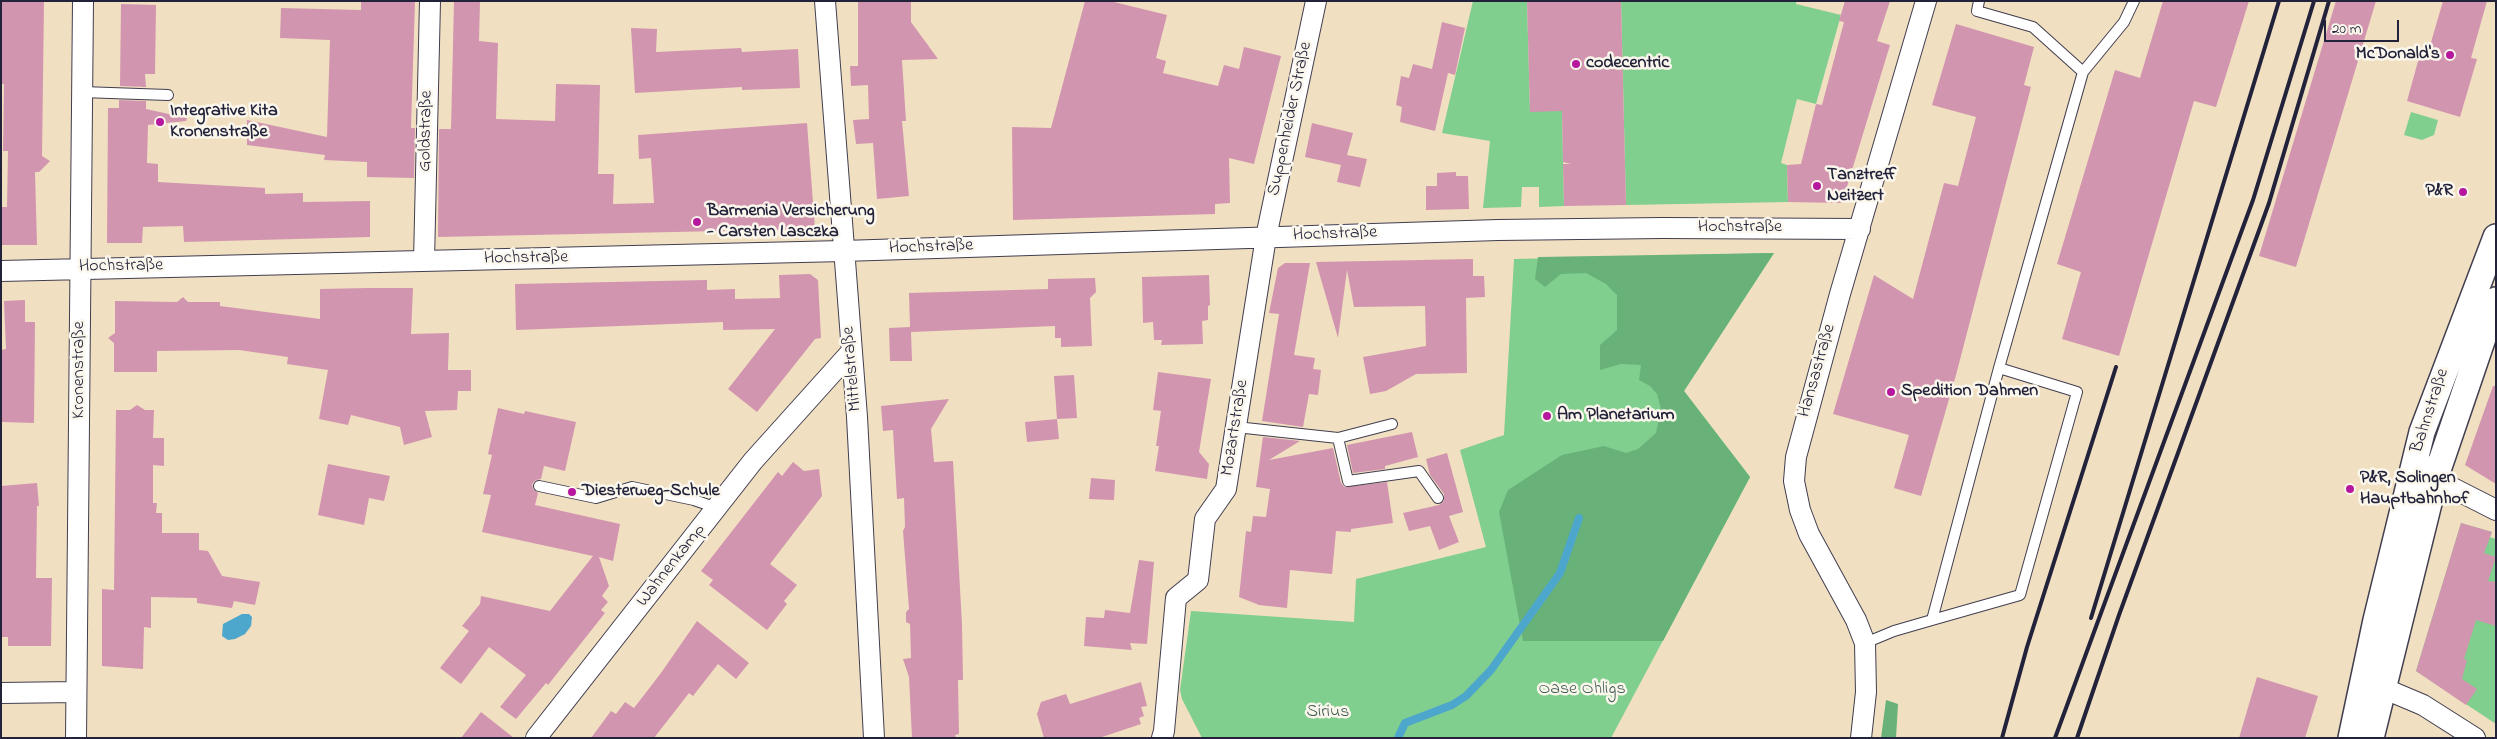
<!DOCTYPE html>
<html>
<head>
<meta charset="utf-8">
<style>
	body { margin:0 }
	#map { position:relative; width:2497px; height:739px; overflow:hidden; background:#f1dfc1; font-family:"Indie Flower",sans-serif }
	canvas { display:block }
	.frame { position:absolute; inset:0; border:2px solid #22223b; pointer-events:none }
	.scale { position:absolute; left:2324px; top:20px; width:75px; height:22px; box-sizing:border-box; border:2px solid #22223b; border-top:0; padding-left:6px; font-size:15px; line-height:18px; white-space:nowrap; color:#22223b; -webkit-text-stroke:4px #fbf7ec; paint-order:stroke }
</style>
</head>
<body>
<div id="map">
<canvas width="2497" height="739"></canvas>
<div class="frame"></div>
<div class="scale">20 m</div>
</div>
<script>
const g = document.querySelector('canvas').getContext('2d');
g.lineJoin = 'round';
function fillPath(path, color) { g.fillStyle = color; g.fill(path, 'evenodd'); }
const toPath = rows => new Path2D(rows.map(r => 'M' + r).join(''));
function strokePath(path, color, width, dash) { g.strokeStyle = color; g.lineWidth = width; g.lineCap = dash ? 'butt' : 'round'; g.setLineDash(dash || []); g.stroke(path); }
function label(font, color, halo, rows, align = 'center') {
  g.font = font + ' "Indie Flower",sans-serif'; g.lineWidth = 5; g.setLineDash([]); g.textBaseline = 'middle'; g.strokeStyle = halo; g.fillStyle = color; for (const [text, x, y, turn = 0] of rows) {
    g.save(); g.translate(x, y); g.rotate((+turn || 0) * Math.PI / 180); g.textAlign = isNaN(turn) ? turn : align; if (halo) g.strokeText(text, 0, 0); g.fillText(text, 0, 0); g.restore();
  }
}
const green = toPath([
	[1473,1,1527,1,1530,111,1562,111,1564,206,1539,207,1539,187,1522,187,1521,207,1483,208,1490,141,1442,133],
	[1621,1,1796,1,1796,4,1841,15,1816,104,1797,99,1781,163,1787,165,1788,202,1626,205],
	[2411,112,2438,120,2434,135,2422,140,2404,135],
	[1774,253,1684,391,1750,477,1611,738,1202,738,1182,699,1180,690,1191,611,1354,622,1356,579,1486,547,1460,450,1504,435,1514,259],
	[2461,523,2492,532,2490,537,2496,539,2496,724,2416,671]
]);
const forest = toPath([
	[1774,253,1684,391,1750,477,1663,641,1523,641,1499,512,1508,490,1562,455,1604,446,1626,453,1638,449,1656,433,1661,409,1657,394,1650,386,1639,380,1641,365,1621,364,1600,370,1600,345,1617,330,1617,295,1606,284,1586,273,1561,274,1545,287,1535,279,1538,257],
	[1886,700,1898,704,1896,738,1881,738]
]);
const water = toPath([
	[242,614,249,614,252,617,251,626,245,634,235,639,228,640,222,636,223,624]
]);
const stream = toPath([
	[1398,738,1405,723,1452,705,1466,696,1491,670,1560,573,1579,518]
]);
const building = toPath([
	[1,1,44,1,42,156,50,161,39,172,35,172,37,245,1,245,1,207,7,207,8,151,3,151,4,84,1,84],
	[361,1,415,1,411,128,415,128,414,178,367,177,367,162,324,160,325,155,247,145,247,120,327,137,330,40,280,38,281,8,361,10],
	[454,1,480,1,479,41,498,43,496,119,555,121,556,84,600,85,598,174,614,174,613,204,654,203,651,158,639,159,638,135,807,123,815,229,438,237,439,129,451,129],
	[858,1,911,1,911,22,938,59,902,60,906,121,902,121,909,196,877,199,873,143,856,144,853,120,869,119,868,85,851,86,850,66,858,66],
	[1085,1,1110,1,1167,15,1156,58,1166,61,1163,73,1218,86,1224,65,1239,69,1244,47,1281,56,1254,164,1229,158,1230,203,1215,204,1215,214,1013,220,1012,127,1051,128],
	[1527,1,1621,1,1626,205,1564,206,1563,164,1571,164,1563,162,1562,111,1530,112],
	[1845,1,1890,1,1877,41,1890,45,1842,203,1788,202,1787,165,1801,164,1816,104,1822,105,1844,22,1839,21],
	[2163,1,2249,1,2216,107,2194,101,2119,356,2062,339,2081,272,2057,264,2115,70,2140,78],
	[2336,1,2376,1,2296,267,2259,256],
	[2443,1,2487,1,2471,58,2477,59,2460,117,2407,101,2420,54,2427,56],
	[121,4,156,5,155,74,145,74,146,87,120,86],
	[1442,22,1465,28,1455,75,1448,73,1435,131,1400,122,1402,107,1396,105,1401,76,1409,78,1413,64,1432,69],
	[1956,24,2034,47,2024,85,2031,87,1956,375,1921,496,1894,488,1909,435,1833,414,1874,275,1913,299,1944,183,1958,186,1976,117,1932,105],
	[631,28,657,29,656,52,741,48,742,52,798,49,800,88,742,90,742,87,635,93],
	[119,100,146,101,146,109,187,118,186,121,148,125,147,163,158,164,158,182,265,188,265,194,303,193,303,202,370,201,370,237,184,242,183,226,143,227,142,243,107,243,108,108,119,108],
	[1312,123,1353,133,1347,155,1367,159,1360,187,1337,182,1341,165,1305,157],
	[1456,172,1456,176,1468,176,1469,209,1426,210,1426,186,1437,186,1437,173],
	[1473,259,1473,276,1484,276,1485,297,1466,298,1467,373,1416,374,1386,391,1370,394,1363,357,1426,346,1425,306,1354,307,1347,270,1338,338,1316,262],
	[1285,263,1310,263,1294,355,1315,358,1313,369,1321,370,1318,395,1309,394,1303,427,1262,421,1279,314,1269,313,1278,268],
	[810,274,818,280,821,338,815,339,757,412,728,389,775,329,723,330,723,322,516,330,515,284,707,280,707,290,735,289,735,299,780,298,779,275],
	[1209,275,1210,305,1208,306,1208,320,1202,321,1203,344,1161,345,1162,340,1154,340,1153,322,1143,323,1142,277],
	[1095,278,1096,292,1090,298,1092,346,1061,347,1061,338,1055,338,1055,326,911,332,912,361,890,361,889,328,910,327,909,293,1048,289,1048,279],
	[368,288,413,288,411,334,449,333,448,370,471,370,471,391,458,391,457,410,425,411,432,437,404,445,400,427,351,415,348,425,319,419,328,370,287,364,288,357,239,350,157,351,157,372,114,372,114,343,108,338,115,333,115,301,177,302,183,297,188,302,220,302,220,306,320,319,320,289],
	[25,300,25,322,35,322,34,423,2,422,1,350,6,349,4,301],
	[1158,372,1211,379,1199,452,1209,464,1207,479,1155,471,1159,446,1156,446,1161,411,1153,410],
	[1074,375,1077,418,1057,419,1054,376],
	[2493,386,2496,386,2496,484,2465,465],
	[949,399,931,429,934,462,953,461,962,625,963,680,958,680,959,734,955,735,956,738,912,738,909,677,903,659,911,658,910,624,906,622,906,612,909,609,903,531,905,527,904,498,897,499,893,430,883,431,881,406],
	[137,405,145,410,154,410,153,438,164,438,164,466,153,465,153,503,157,503,156,513,162,513,162,533,199,533,199,550,208,551,222,576,260,582,255,605,234,601,232,608,197,603,197,598,151,597,151,628,144,627,143,669,102,666,102,589,114,590,116,410,130,410],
	[498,408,524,414,525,411,576,422,565,471,544,466,541,479,536,480,532,484,533,489,538,493,535,505,620,524,613,561,599,557,609,586,602,596,608,602,601,610,605,613,548,685,546,683,516,719,500,707,526,675,489,647,461,684,440,668,469,631,462,626,480,604,481,596,550,611,593,556,482,532,491,495,483,494,492,455,488,454],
	[1057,419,1059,439,1027,442,1025,422],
	[1412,432,1418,457,1385,466,1385,469,1353,473,1347,445],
	[1263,437,1300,441,1269,460,1333,448,1341,483,1345,487,1387,482,1393,523,1351,529,1351,532,1336,531,1332,574,1290,570,1287,608,1259,605,1239,597,1246,531,1251,532,1253,516,1266,517,1270,489,1256,487],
	[1447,453,1463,512,1449,516,1459,542,1439,550,1430,526,1409,531,1403,513,1439,505,1444,501,1444,494,1430,475,1426,459],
	[793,462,804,471,819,469,822,496,770,564,797,585,784,601,787,604,767,630,709,585,713,580,701,571,778,472,782,476],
	[328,464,390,476,384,501,369,498,364,525,318,515],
	[1091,478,1115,480,1114,500,1089,499],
	[37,483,39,506,37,506,36,578,52,578,51,646,8,646,8,637,1,637,1,486],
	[2461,523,2492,532,2484,553,2496,557,2488,581,2496,582,2496,626,2476,620,2464,659,2467,660,2462,679,2477,689,2466,705,2416,671],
	[1139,560,1154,562,1147,644,1130,643,1132,650,1084,646,1086,617,1104,618,1105,610,1130,613],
	[697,621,749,663,736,679,718,664,693,696,689,693,654,738,591,738,611,711,616,714,625,702,634,708,661,673],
	[2257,677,2318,696,2305,738,2239,738],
	[1141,682,1147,706,1141,707,1144,716,1139,718,1141,724,1099,738,1044,738,1037,714,1041,702,1066,694,1070,704],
	[481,712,514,738,461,738]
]);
const service = toPath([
	[1979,1,1977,11,2033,27,2083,72],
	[82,92,168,95],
	[1236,427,1338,438,1348,481,1419,471,1438,498],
	[1338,438,1392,424],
	[539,486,596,498,632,487,694,500,717,508],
	[1932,620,2020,595,2077,392,1999,368],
	[1865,643,1894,631,1932,620,1999,368,2083,72,2124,22,2134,1]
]);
const minor = toPath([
	[825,1,857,417,874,738],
	[424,261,430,1],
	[1,271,843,251,1498,230,1662,228,1860,229],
	[2431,466,2435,479,2496,510],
	[2371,683,2423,705,2475,738],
	[1,693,76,692],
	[76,738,83,1],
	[536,738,753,461,851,352],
	[1162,738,1164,731,1176,598,1198,580,1205,519,1226,489,1266,237,1316,1],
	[1861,738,1866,692,1865,643,1856,620,1809,534,1800,510,1794,481,1796,457,1840,294,1926,1]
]);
const tertiary = toPath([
	[2351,738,2376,620,2422,432,2496,237],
	[2371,738,2435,479,2496,300]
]);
const rail = toPath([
	[2091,618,2279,1],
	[2002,738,2027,647,2116,367],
	[2055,738,2253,200,2314,1],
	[2077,738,2119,615,2269,203,2329,1]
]);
const markers = [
	[2450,55,5,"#b5179e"],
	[1576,64,5,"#b5179e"],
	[160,122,5,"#b5179e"],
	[1817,186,5,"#b5179e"],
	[2463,192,5,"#b5179e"],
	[697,222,5,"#b5179e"],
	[1891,392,5,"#b5179e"],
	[1547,416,5,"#b5179e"],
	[2350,489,5,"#b5179e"],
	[572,492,5,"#b5179e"]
];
const poiNames = [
	["McDonald's",2440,55,"right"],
	["codecentric",1586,64],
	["Integrative Kita",170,112],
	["Kronenstraße",170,133],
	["Tanztreff",1827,176],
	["Neitzert",1827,197],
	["P&R",2453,192,"right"],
	["Barmenia Versicherung",707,212],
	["- Carsten Lasczka",707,233],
	["Spedition Dahmen",1901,392],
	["Am Planetarium",1557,416],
	["P&R, Solingen",2360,479],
	["Hauptbahnhof",2360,500],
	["Diesterweg-Schule",582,492]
];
const streetNames = [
	["Suppenheider Straße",1291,119,-78],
	["Goldstraße",427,131,-89],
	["Hochstraße",1740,228],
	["Hochstraße",1335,235,-2],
	["Hochstraße",931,248,-2],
	["Hochstraße",526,259,-1],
	["Hochstraße",121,267,-1],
	["Mittelstraße",853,369,-95],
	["Kronenstraße",80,370,-90],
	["Hansastraße",1818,371,-74],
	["Bahnstraße",2431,411,-72],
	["Mozartstraße",1236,428,-81],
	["Wahnenkamp",672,566,-52]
];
const parkNames = [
	["Oase Ohligs",1582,690],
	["Sirius",1328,713]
];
fillPath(green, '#80cf8f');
fillPath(forest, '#68b27a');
fillPath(water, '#4da6cb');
strokePath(stream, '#4da6cb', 8);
fillPath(building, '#d295af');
strokePath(service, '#413e4f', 12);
strokePath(minor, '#413e4f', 22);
strokePath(tertiary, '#413e4f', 28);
strokePath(service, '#fff', 10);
strokePath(minor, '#fff', 20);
strokePath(tertiary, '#fff', 25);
strokePath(rail, '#22223b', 4);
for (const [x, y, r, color] of markers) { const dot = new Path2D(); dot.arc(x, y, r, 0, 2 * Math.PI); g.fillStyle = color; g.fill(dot); strokePath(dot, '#fbf7ec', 2); }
label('bold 18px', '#22223b', '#fbf7ec', poiNames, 'left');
label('18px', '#22223b', '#fbf7ec', streetNames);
label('18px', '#435f58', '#fbf7ec', parkNames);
</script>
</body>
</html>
